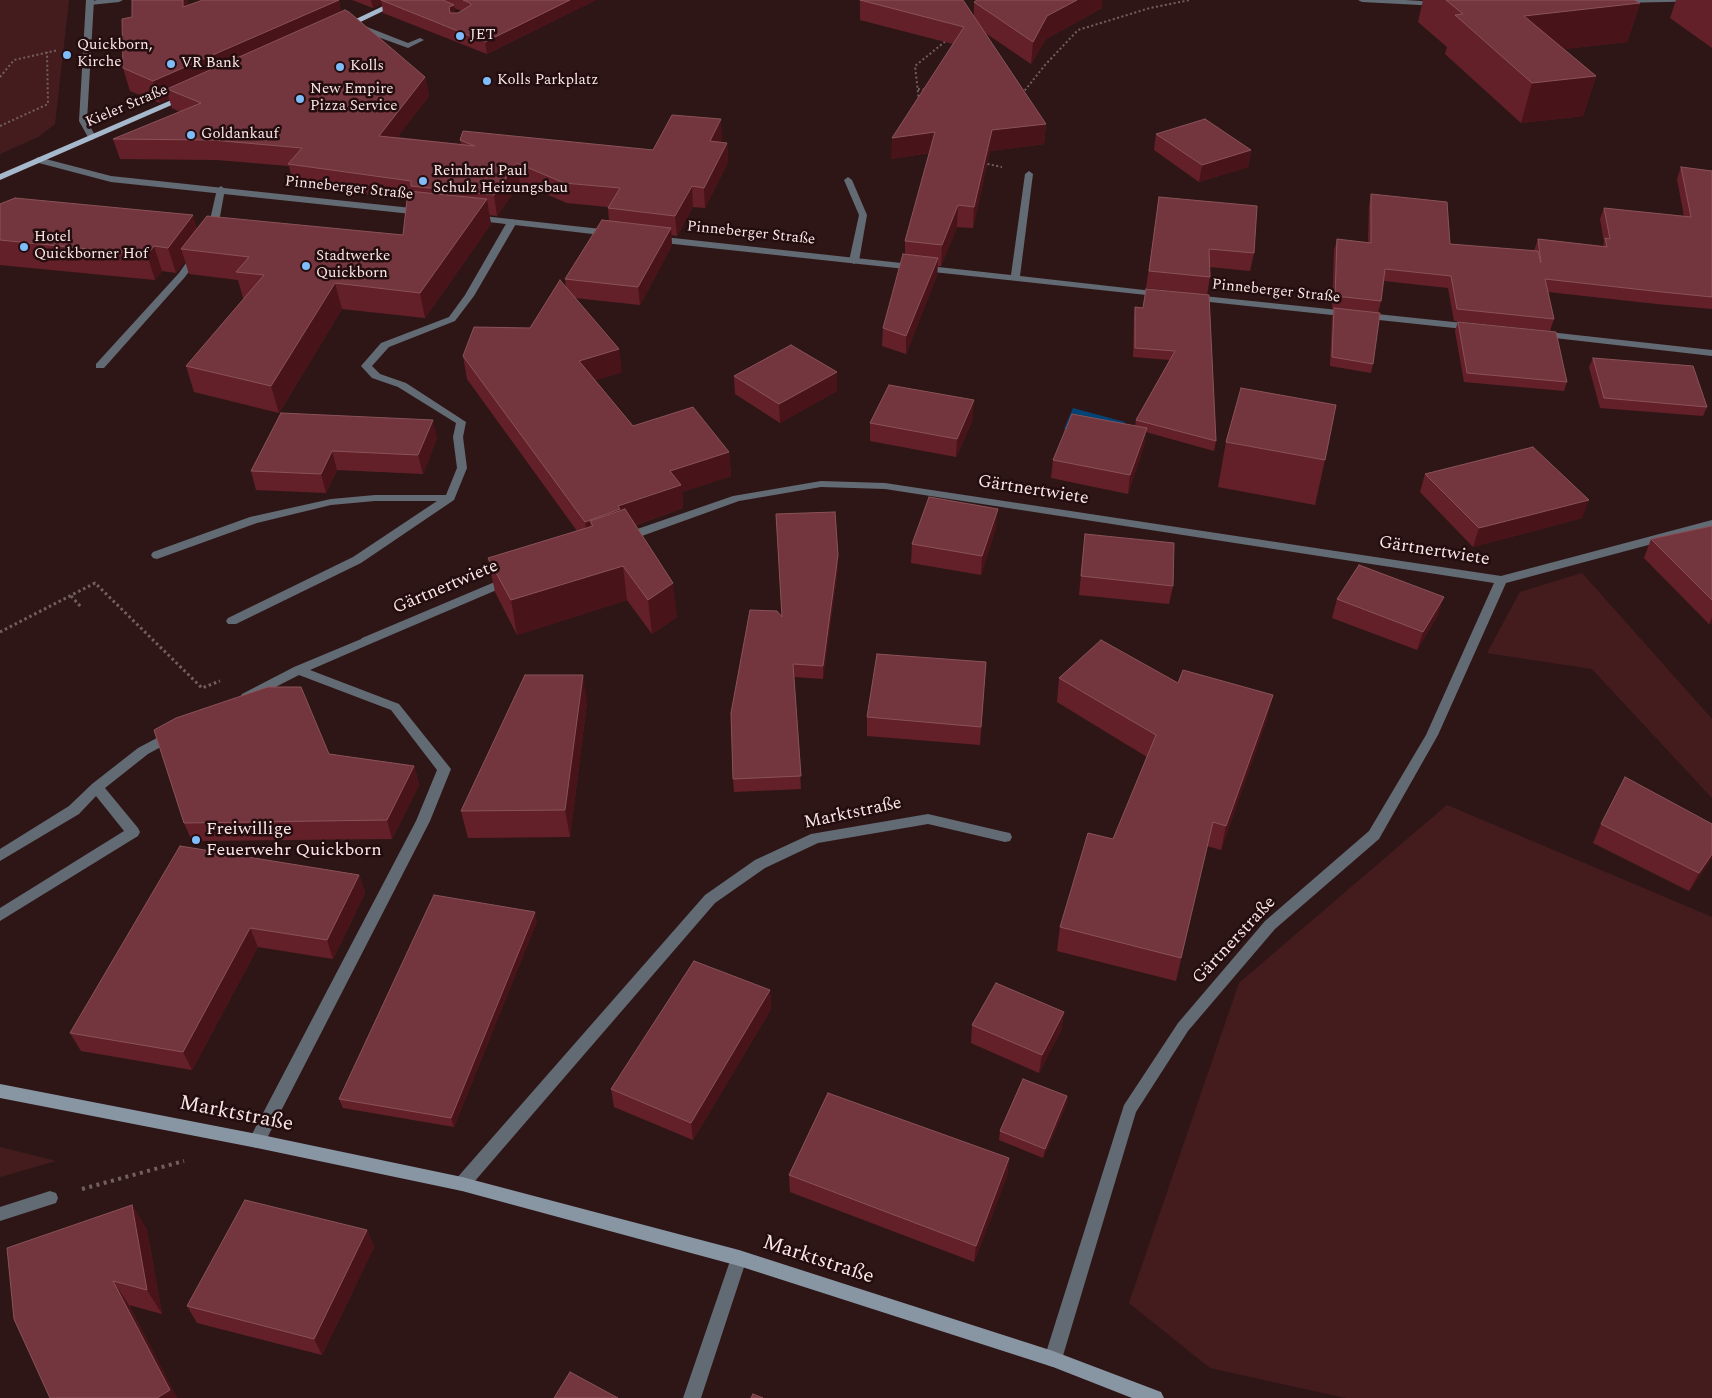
<!DOCTYPE html>
<html>
<head>
<meta charset="utf-8">
<style>
	body { margin:0 }
	canvas { display:block; background:#2e1617 }
</style>
</head>
<body>
<canvas width="1712" height="1398"></canvas>
<script>
const g = document.querySelector('canvas').getContext('2d');
g.lineJoin = 'round';
function fillPath(path, color) { g.fillStyle = color; g.fill(path, 'evenodd'); }
const toPath = rows => new Path2D(rows.map(r => 'M' + r).join(''));
function strokePath(path, color, width, dash) { g.strokeStyle = color; g.lineWidth = width; g.lineCap = dash ? 'butt' : 'round'; g.setLineDash(dash || []); g.stroke(path); }
function label(font, color, halo, rows, align = 'center') {
  g.font = font + ' Spectral,serif'; g.lineWidth = 5; g.setLineDash([]); g.textBaseline = 'middle'; g.strokeStyle = halo; g.fillStyle = color; for (const [text, x, y, turn = 0] of rows) {
    g.save(); g.translate(x, y); g.rotate((+turn || 0) * Math.PI / 180); g.textAlign = isNaN(turn) ? turn : align; if (halo) g.strokeText(text, 0, 0); g.fillText(text, 0, 0); g.restore();
  }
}
const green = toPath([
	[0,0,69,0,55,124,38,137,0,154],
	[1582,573,1712,719,1712,798,1592,669,1487,653,1520,592],
	[1447,805,1712,917,1712,1398,1346,1398,1210,1368,1129,1303,1239,983],
	[0,1147,56,1161,0,1177]
]);
const water = toPath([
	[1073,408,1125,422,1118,436,1064,429]
]);
const pathFar2 = toPath([
	[0,77,14,60,58,50],
	[918,89,926,90],
	[1022,94,1045,65,1078,30,1150,8,1190,0],
	[919,101,915,66,947,40],
	[0,126,48,104,47,52],
	[983,163,1002,167]
]);
const pathFar1 = toPath([
	[71,596,82,608],
	[0,632,95,583,202,688,220,681]
]);
const path = toPath([
	[82,1189,184,1161]
]);
const lane = toPath([
	[123,0,119,2,90,5,86,3,97,0,123,0],
	[356,25,362,25,408,43,420,38,424,40,408,48,356,29,356,25],
	[848,177,852,180,867,215,859,261,854,264,849,261,859,215,844,180,848,177],
	[221,186,225,189,217,233,212,236,207,233,217,189,221,186],
	[512,219,517,222,474,296,455,321,389,347,372,366,380,374,406,383,466,422,463,437,467,468,454,500,361,563,236,624,228,624,226,621,228,618,353,557,437,501,375,501,331,505,257,523,157,559,153,558,151,555,153,552,250,517,331,499,375,495,446,495,457,468,453,437,456,423,398,387,372,378,361,366,381,343,449,317,465,295,507,222,512,219],
	[196,252,201,255,185,277,104,368,96,368,96,364,179,273,193,253,196,252],
	[366,637,372,641,370,644,310,670,399,704,451,769,430,821,263,1146,257,1148,251,1146,249,1141,251,1136,416,821,437,770,391,710,299,675,250,700,242,700,240,697,242,694,294,667,366,637],
	[172,730,177,732,178,735,177,738,148,754,105,788,138,828,140,832,138,836,0,921,0,908,124,831,96,796,79,814,0,861,0,849,69,806,92,784,138,748,172,730],
	[739,1250,745,1253,747,1258,701,1398,683,1398,731,1258,733,1253,739,1250]
]);
const street = toPath([
	[86,0,94,0,87,121,96,137,92,140,89,139,79,121,86,0],
	[1358,0,1405,0,1439,2,1443,4,1439,6,1362,2,1358,0],
	[1616,0,1712,0,1712,1,1619,3,1616,0],
	[38,157,111,176,421,209,425,212,421,215,111,182,35,162,34,160,38,157],
	[1029,171,1033,174,1020,276,1162,292,1167,295,1165,297,655,242,650,239,655,236,1011,275,1025,174,1029,171],
	[474,215,610,230,615,233,610,236,471,220,471,216,474,215],
	[1194,295,1473,324,1478,327,1473,330,1191,300,1189,298,1194,295],
	[1540,331,1712,350,1712,356,1537,336,1535,334,1540,331],
	[821,481,885,483,1501,576,1712,520,1712,528,1506,583,1438,735,1379,839,1275,929,1188,1031,1136,1112,1062,1359,1059,1365,1053,1367,1047,1365,1044,1359,1124,1105,1178,1023,1265,921,1369,831,1426,735,1494,583,885,489,821,487,739,501,628,541,624,542,618,538,620,535,733,496,821,481],
	[509,576,513,577,515,580,513,583,370,644,362,644,360,641,362,638,509,576],
	[928,814,1005,832,1010,833,1012,837,1010,841,1005,842,928,824,818,843,765,868,715,903,468,1189,462,1191,456,1189,454,1184,456,1179,705,895,755,860,811,834,928,814],
	[50,1191,56,1193,58,1198,56,1203,0,1221,0,1207,50,1191]
]);
const secondary = toPath([
	[0,1084,257,1134,462,1177,739,1250,1053,1351,1161,1392,1164,1398,1132,1398,1053,1367,739,1266,462,1191,257,1148,0,1098,0,1084]
]);
const primary = toPath([
	[396,0,406,0,346,29,339,27,396,0],
	[183,95,190,97,0,180,0,174,183,95]
]);
const wall = toPath([
	[132,0,188,0,188,5,339,0,341,12,425,77,429,96,397,137,461,144,460,140,653,150,722,139,720,142,727,143,728,162,705,208,693,207,677,236,671,235,672,245,640,305,575,298,622,372,595,380,633,426,729,452,731,476,682,492,683,508,636,525,677,617,652,634,627,600,517,635,495,592,488,558,577,531,467,379,463,356,530,328,566,287,565,279,609,221,608,208,608,207,567,203,520,183,497,216,489,215,491,224,425,318,342,309,279,413,194,392,186,366,245,298,243,298,238,280,189,274,185,261,176,273,162,271,155,280,0,265,0,204,197,228,403,235,407,200,293,184,289,166,217,160,120,159,113,139,180,112,172,108,169,99,160,103,130,91,123,68,132,17],
	[352,0,596,0,487,54,383,13,382,4,373,8],
	[454,8,462,11,458,13,455,13],
	[860,0,974,16,974,2,1102,8,1046,39,1031,64,984,32,1046,124,1044,144,990,151,973,228,957,227,941,266,938,266,937,275,906,354,882,346,883,328,905,254,905,241,929,153,891,159,953,44,860,20],
	[1423,0,1634,0,1640,3,1627,42,1564,49,1596,76,1583,116,1521,123,1445,54,1447,47,1418,22],
	[1676,0,1712,0,1712,48,1670,18],
	[1156,134,1251,150,1248,167,1199,182,1154,150],
	[1681,167,1712,171,1712,309,1657,304,1548,292,1554,319,1550,331,1454,321,1448,288,1384,281,1381,301,1378,313,1332,308,1334,251,1337,239,1368,243,1369,206,1371,194,1450,244,1534,251,1538,239,1603,246,1604,242,1600,219,1604,208,1684,216,1677,179],
	[1159,197,1254,253,1250,271,1210,267,1210,277,1207,295,1146,288],
	[1146,289,1216,441,1214,451,1146,432,1144,446,1128,494,1051,478,1053,460,1135,426,1136,420,1170,360,1133,357,1134,317,1135,307,1143,308],
	[1334,308,1373,364,1371,373,1330,366,1332,318],
	[1458,322,1567,382,1564,391,1464,382,1455,331],
	[1593,358,1707,407,1703,416,1600,408,1589,367],
	[734,376,837,391,780,423,735,394],
	[281,413,437,438,423,474,337,470,326,493,256,490,251,471],
	[973,419,956,457,870,441,870,423],
	[1226,442,1325,460,1315,505,1218,487],
	[1425,474,1582,518,1473,547,1420,492],
	[1712,526,1712,623,1709,624,1644,558,1651,539],
	[996,527,981,575,911,563,912,544],
	[1085,534,1173,586,1169,604,1079,595],
	[838,568,823,679,794,677,801,789,734,792,733,779,781,617],
	[1337,599,1438,615,1417,650,1332,618],
	[986,662,980,745,867,736,867,717],
	[1059,678,1178,683,1267,719,1221,850,1207,846,1176,981,1057,951,1060,927,1113,839,1147,757,1057,702],
	[587,702,570,837,468,838,461,811],
	[329,754,414,766,419,785,392,839,192,841,184,823],
	[1601,824,1712,858,1689,891,1593,843],
	[180,846,359,875,365,893,333,959,258,947,192,1070,81,1051,70,1033],
	[537,921,454,1127,343,1108,339,1099],
	[770,990,771,1009,693,1140,614,1107,611,1089],
	[1064,1012,1061,1030,1039,1073,971,1043,972,1025],
	[1067,1096,1066,1106,1043,1158,999,1140,1000,1131],
	[1009,1158,1007,1176,974,1262,790,1192,789,1175],
	[132,1205,147,1230,162,1314,129,1305,177,1398,50,1398],
	[367,1230,374,1247,322,1355,197,1323,187,1306]
]);
const shadedWall = toPath([
	[183,0,188,0,189,29,183,7],
	[339,0,344,22,167,89,169,99,160,103,153,81],
	[371,0,391,0,381,0,382,4,373,8],
	[570,0,596,0,487,54,485,42],
	[1077,0,1103,0,1102,8,1046,39,1031,64,1033,42,1047,16],
	[1640,3,1627,42,1513,55,1524,16],
	[454,5,456,17,450,13,449,7],
	[1596,76,1583,116,1521,123,1532,83],
	[425,77,429,96,384,155,379,136],
	[721,119,722,139,711,161,710,141],
	[1046,124,1044,144,990,151,973,228,974,207,992,130],
	[935,132,934,152,891,159,892,138],
	[727,143,728,162,705,208,704,188],
	[1251,150,1248,167,1199,182,1202,165],
	[517,163,520,183,497,216,494,195],
	[692,186,693,207,677,236,675,216],
	[487,199,491,224,425,318,420,293],
	[958,205,957,227,941,266,942,245],
	[193,215,201,240,181,249,185,261,176,273,168,248],
	[671,228,672,245,640,305,638,287],
	[154,246,162,271,155,280,147,255],
	[938,258,937,275,906,354,906,336],
	[335,283,342,309,279,413,271,386],
	[619,349,622,372,582,384,579,361],
	[837,372,837,391,780,423,779,404],
	[974,400,973,419,956,457,957,439],
	[433,420,437,438,423,474,418,455],
	[1147,428,1144,446,1128,494,1130,475],
	[332,451,337,470,326,493,321,474],
	[729,452,731,476,682,492,683,508,623,529,593,526,590,521,593,544,588,546,585,522,618,506,670,471],
	[1589,500,1582,518,1473,547,1479,528],
	[998,509,996,527,981,575,982,556],
	[838,555,838,568,823,679,823,666],
	[623,566,627,600,517,635,511,600],
	[673,583,677,617,652,634,648,600],
	[1444,597,1438,615,1417,650,1423,632],
	[1712,617,1712,623,1709,624],
	[583,675,587,702,570,837,565,810],
	[1273,695,1267,719,1221,850,1226,826],
	[414,766,419,785,392,839,387,820],
	[1712,854,1712,858,1689,891,1699,873],
	[359,875,365,893,333,959,327,940],
	[535,912,537,921,454,1127,451,1118],
	[250,928,258,947,192,1070,183,1052],
	[770,990,771,1009,693,1140,691,1123],
	[1064,1012,1061,1030,1039,1073,1042,1055],
	[1067,1096,1066,1106,1043,1158,1045,1149],
	[1009,1158,1007,1176,974,1262,976,1246],
	[132,1205,147,1230,162,1314,147,1290],
	[367,1230,374,1247,322,1355,314,1339],
	[113,1281,129,1305,177,1398,157,1398]
]);
const building = toPath([
	[132,0,183,0,183,7,203,0,339,0,153,81,123,68,122,19,132,17,132,0],
	[381,0,443,0,454,5,449,7,450,13,458,13,471,5,470,3,463,0,570,0,485,42,381,0],
	[860,0,963,0,1046,124,992,130,974,207,958,205,942,245,905,241,935,132,892,138,964,27,860,0],
	[977,0,1077,0,1047,16,1033,42,974,2,977,0],
	[1446,0,1634,0,1640,3,1524,16,1596,76,1532,83,1455,15,1463,14,1446,0],
	[345,10,349,12,425,77,379,136,475,146,460,140,463,131,653,150,672,115,721,119,710,141,727,143,704,188,692,186,675,216,608,208,620,188,564,183,517,163,494,195,411,186,411,181,288,164,302,148,212,140,113,139,201,103,167,89,345,10],
	[1205,119,1251,150,1202,165,1156,134,1205,119],
	[1681,167,1712,171,1712,297,1662,292,1545,279,1554,319,1457,309,1451,276,1385,269,1381,301,1335,296,1337,239,1371,243,1371,194,1447,202,1450,244,1538,251,1541,263,1538,239,1607,247,1605,238,1610,239,1604,208,1691,217,1681,167],
	[408,191,487,199,420,293,335,283,271,386,186,366,264,275,236,272,249,257,181,249,207,216,403,235,408,191],
	[1159,197,1257,206,1254,253,1209,249,1210,277,1149,271,1159,197],
	[15,198,193,215,168,248,154,246,147,255,0,240,0,204,15,198],
	[602,220,671,228,638,287,565,279,602,220],
	[903,254,938,258,906,336,883,328,903,254],
	[560,280,619,349,579,361,633,426,693,407,729,452,670,471,681,485,618,506,620,509,585,522,463,356,474,327,530,328,560,280],
	[1146,289,1209,295,1216,441,1136,420,1175,351,1135,348,1135,307,1143,308,1146,289],
	[1334,308,1380,313,1373,364,1332,357,1334,308],
	[1458,322,1556,332,1567,382,1467,373,1458,322],
	[791,345,837,372,779,404,734,376,791,345],
	[1593,358,1693,366,1707,407,1604,398,1593,358],
	[889,385,974,400,957,439,870,423,889,385],
	[1241,388,1336,405,1325,460,1226,442,1241,388],
	[281,413,433,420,418,455,332,451,321,474,251,471,281,413],
	[1072,414,1147,428,1130,475,1053,460,1072,414],
	[1533,447,1589,500,1479,528,1425,474,1533,447],
	[929,497,998,509,982,556,912,544,929,497],
	[625,509,673,583,648,600,623,566,511,600,488,558,593,526,590,521,625,509],
	[835,512,838,555,823,666,793,664,801,776,733,779,731,713,750,610,777,611,782,617,776,514,835,512],
	[1712,526,1712,600,1651,539,1712,526],
	[1085,534,1174,543,1173,586,1081,576,1085,534],
	[1359,565,1444,597,1423,632,1337,599,1359,565],
	[1101,640,1178,683,1183,670,1273,695,1226,826,1213,822,1181,958,1060,927,1088,833,1113,839,1156,735,1059,678,1101,640],
	[877,654,986,662,981,727,867,717,877,654],
	[525,675,583,675,565,810,461,811,525,675],
	[268,687,301,687,329,754,414,766,387,820,184,823,154,730,176,718,268,687],
	[1625,777,1712,824,1712,854,1699,873,1601,824,1625,777],
	[180,846,359,875,327,940,250,928,183,1052,70,1033,180,846],
	[434,895,535,912,451,1118,339,1099,434,895],
	[694,961,770,990,691,1123,611,1089,694,961],
	[996,983,1064,1012,1042,1055,972,1025,996,983],
	[1023,1079,1067,1096,1045,1149,1000,1131,1023,1079],
	[828,1093,1009,1158,976,1246,789,1175,828,1093],
	[245,1200,367,1230,314,1339,187,1306,245,1200],
	[132,1205,147,1290,113,1281,170,1390,157,1398,50,1398,14,1319,7,1248,132,1205],
	[570,1372,618,1398,554,1398,570,1372],
	[753,1394,763,1398,751,1398,753,1394]
]);
const markers = [
	[460,36,5,"#7fbdfa"],
	[67,55,5,"#7fbdfa"],
	[171,64,5,"#7fbdfa"],
	[340,67,5,"#7fbdfa"],
	[487,81,5,"#7fbdfa"],
	[300,99,5,"#7fbdfa"],
	[191,135,5,"#7fbdfa"],
	[423,181,5,"#7fbdfa"],
	[24,247,5,"#7fbdfa"],
	[306,266,5,"#7fbdfa"],
	[196,840,5,"#7fbdfa"]
];
const farPoinames = [
	["JET",470,36],
	["Quickborn,",77,46],
	["Kirche",77,63],
	["VR Bank",181,64],
	["Kolls",350,67],
	["Kolls Parkplatz",497,81],
	["New Empire",310,90],
	["Pizza Service",310,107],
	["Goldankauf",201,135],
	["Reinhard Paul",433,172],
	["Schulz Heizungsbau",433,189],
	["Hotel",34,238],
	["Quickborner Hof",34,255],
	["Stadtwerke",316,257],
	["Quickborn",316,274]
];
const farStreetnames = [
	["Kieler Straße",127,107,-23],
	["Pinneberger Straße",349,189,6],
	["Pinneberger Straße",751,234,6],
	["Pinneberger Straße",1276,292,6]
];
const streetNames = [
	["Gärtnertwiete",1033,491,9],
	["Gärtnertwiete",1434,552,9],
	["Gärtnertwiete",446,588,-23],
	["Marktstraße",853,814,-12],
	["Gärtnerstraße",1235,941,-47]
];
const poiNames = [
	["Freiwillige",206,830],
	["Feuerwehr Quickborn",206,851]
];
const nearStreetnames = [
	["Marktstraße",236,1115,11],
	["Marktstraße",818,1261,18]
];
fillPath(green, '#451c1e');
fillPath(water, '#024374');
strokePath(pathFar2, '#745f5f', 2, [2, 2.5]);
strokePath(pathFar1, '#745f5f', 3, [2.5, 3]);
strokePath(path, '#745f5f', 4, [3, 4.5]);
fillPath(lane, '#626a73');
fillPath(street, '#626a73');
fillPath(secondary, '#8896a4');
fillPath(primary, '#a6b8cb');
fillPath(wall, '#642029');
fillPath(shadedWall, '#481319');
fillPath(building, '#74363e');
strokePath(building, '#895258', 1);
for (const [x, y, r, color] of markers) { const dot = new Path2D(); dot.arc(x, y, r, 0, 2 * Math.PI); g.fillStyle = color; g.fill(dot); strokePath(dot, '#240d0e', 2); }
label('15px', '#fae8e8', '#240d0e', farPoinames, 'left');
label('15px', '#fae8e8', '#240d0e', farStreetnames);
label('18px', '#fae8e8', '#240d0e', streetNames);
label('18px', '#fae8e8', '#240d0e', poiNames, 'left');
label('21px', '#fae8e8', '#240d0e', nearStreetnames);
</script>
</body>
</html>
